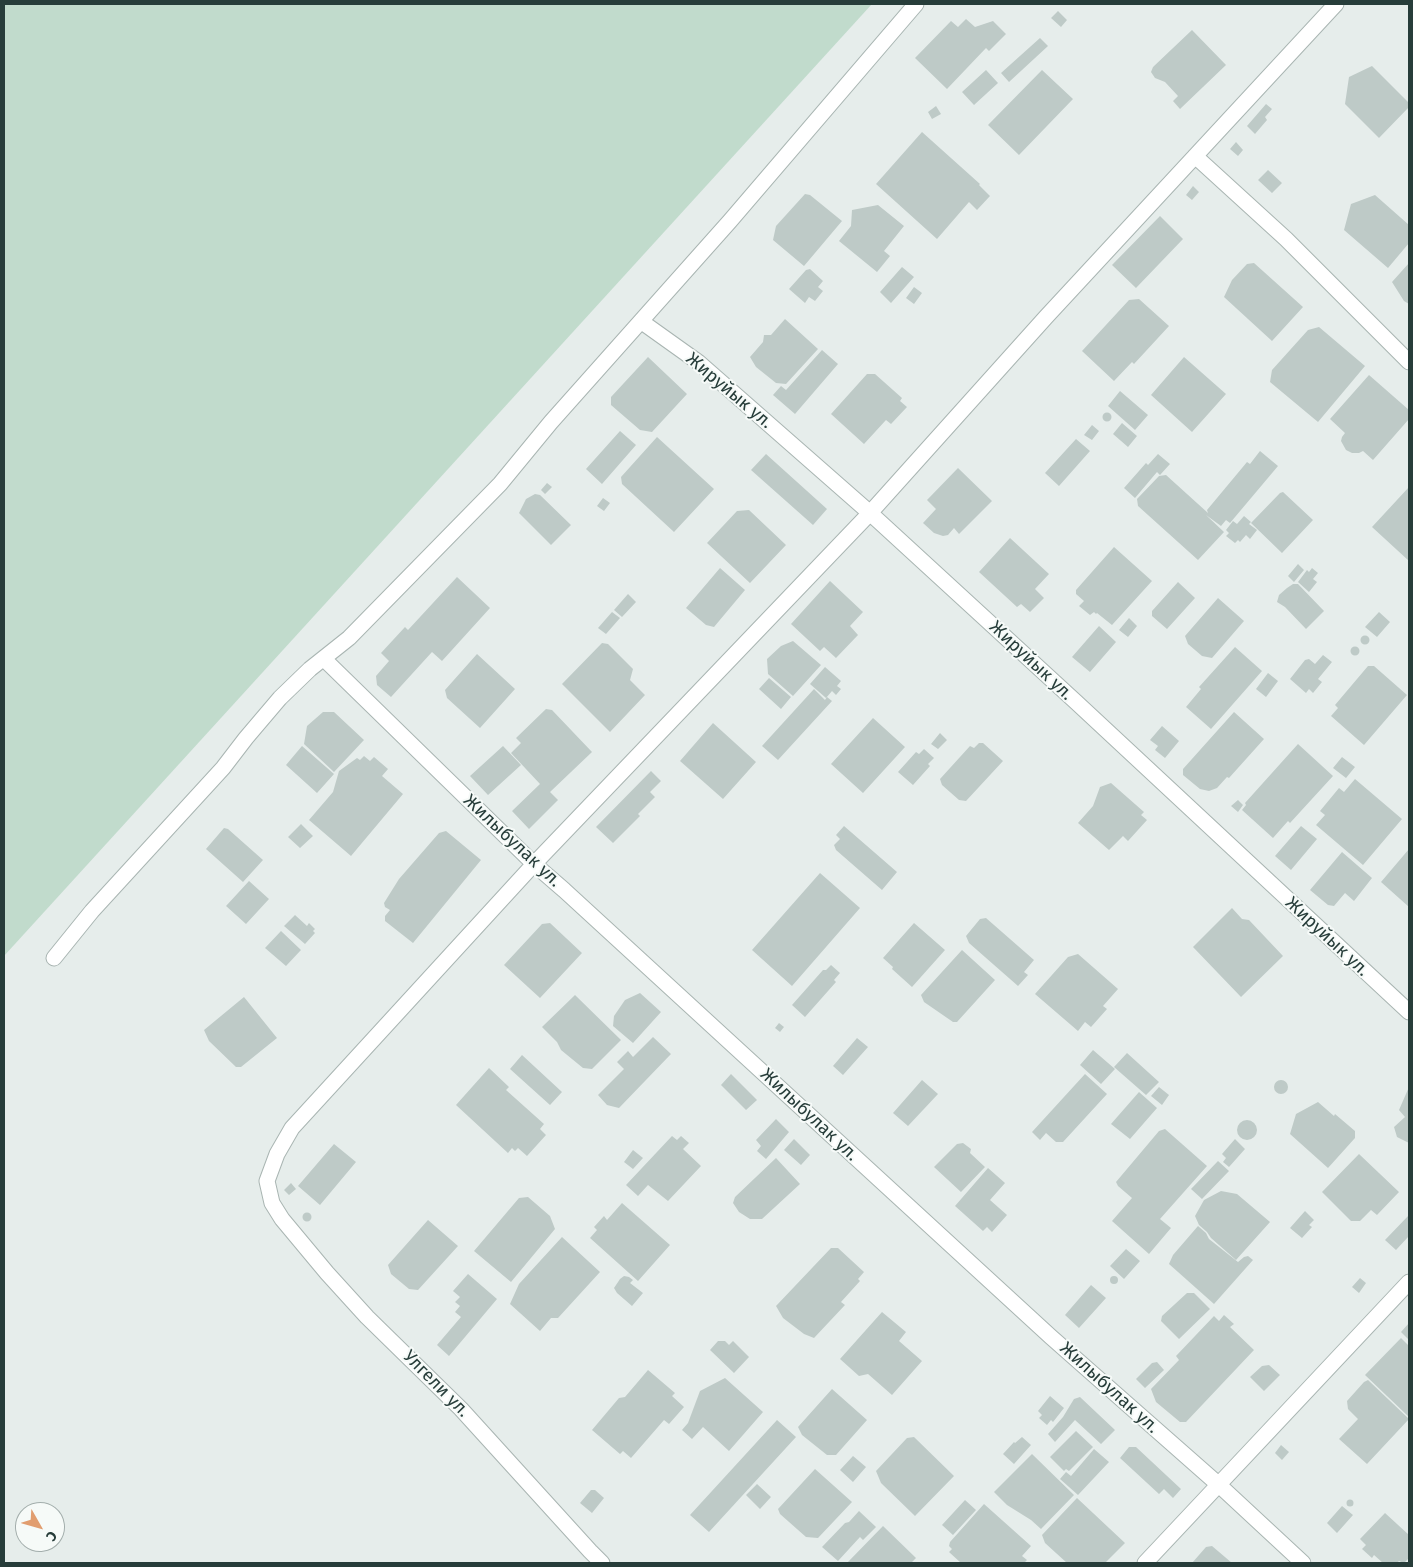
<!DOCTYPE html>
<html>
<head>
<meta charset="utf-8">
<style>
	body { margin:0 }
	#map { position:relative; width:1413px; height:1567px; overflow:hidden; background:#e6edeb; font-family:"Fira Sans",sans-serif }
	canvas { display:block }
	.frame { position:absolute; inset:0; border:5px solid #273d3a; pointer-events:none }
	.north { position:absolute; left:15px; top:1502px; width:50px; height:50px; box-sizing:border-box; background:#f6faf8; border:1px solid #a3aeac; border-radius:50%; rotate:128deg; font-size:14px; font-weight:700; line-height:20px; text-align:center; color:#273d3a }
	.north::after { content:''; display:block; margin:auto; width:18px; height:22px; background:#e19d6f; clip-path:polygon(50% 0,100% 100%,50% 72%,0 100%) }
</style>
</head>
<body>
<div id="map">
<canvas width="1413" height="1567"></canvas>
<div class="frame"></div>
<div class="north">С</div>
</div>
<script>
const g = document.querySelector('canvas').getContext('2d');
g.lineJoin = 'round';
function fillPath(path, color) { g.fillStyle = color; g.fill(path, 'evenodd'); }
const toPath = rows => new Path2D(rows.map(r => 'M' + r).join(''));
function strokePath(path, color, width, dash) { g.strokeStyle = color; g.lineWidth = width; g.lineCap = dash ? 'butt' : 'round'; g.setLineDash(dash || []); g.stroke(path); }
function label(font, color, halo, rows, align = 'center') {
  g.font = font + ' "Fira Sans",sans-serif'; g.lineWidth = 4; g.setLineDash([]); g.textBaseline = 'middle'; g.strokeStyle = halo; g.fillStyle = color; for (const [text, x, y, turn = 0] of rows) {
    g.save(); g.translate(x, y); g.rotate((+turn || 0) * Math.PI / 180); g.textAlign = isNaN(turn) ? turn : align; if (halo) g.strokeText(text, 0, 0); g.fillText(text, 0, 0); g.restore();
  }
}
const green = toPath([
	[4,4,872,4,4,956]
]);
const building = toPath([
	[1058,11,1067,20,1061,27,1051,18],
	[966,19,975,27,993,21,1006,34,989,51,986,48,947,89,915,58,951,21,958,27],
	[1192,30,1226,65,1180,109,1173,101,1178,96,1165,82,1155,78,1151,72,1153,67],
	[1040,38,1048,46,1009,82,1001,73],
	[1372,66,1409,103,1409,107,1379,138,1345,104,1349,77],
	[986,70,998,83,974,105,962,92],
	[1042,70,1073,99,1019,155,988,125],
	[1266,104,1272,109,1265,117,1267,120,1255,134,1247,126],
	[936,106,941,114,932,119,928,112],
	[922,132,980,184,979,185,990,196,977,210,969,202,937,239,876,184],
	[1236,142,1243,150,1238,156,1230,149],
	[1268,170,1282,183,1272,193,1258,180],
	[1193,186,1199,192,1192,200,1186,195],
	[805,194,810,195,842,221,804,266,773,240,776,226],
	[1375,195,1409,225,1409,243,1388,268,1344,230,1351,204],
	[878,205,904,226,884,251,890,256,877,272,839,241,851,226,852,210],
	[1160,216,1183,239,1136,288,1112,265],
	[1254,263,1303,307,1272,341,1224,297,1232,280,1247,264],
	[1409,263,1409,304,1404,301,1392,282],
	[902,267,914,277,891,303,880,292],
	[810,269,823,281,818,287,823,291,815,301,809,297,805,303,789,289,806,270],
	[914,287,922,293,914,304,906,298],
	[1139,299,1169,326,1134,364,1132,362,1114,381,1082,351,1129,300],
	[785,319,818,349,786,384,776,383,756,367,750,357,763,342,764,335,771,335],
	[1319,327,1365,366,1318,422,1270,382,1272,370,1308,330],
	[822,350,838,364,795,414,773,395,781,386,786,390],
	[648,357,687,394,652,432,640,430,611,405,611,397],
	[1184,357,1226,394,1192,432,1151,395],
	[867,374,875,374,902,398,900,401,907,407,891,424,886,420,864,444,831,414],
	[1369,375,1409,410,1409,419,1373,460,1363,451,1359,453,1352,453,1346,450,1341,441,1342,437,1345,433,1330,419],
	[1120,391,1148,415,1135,430,1108,406],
	'1102.5 417a4.5 4.5 0 1 1 9 0a4.5 4.5 0 1 1-9 0Z',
	[1122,423,1137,436,1128,447,1113,434],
	[1092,425,1099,431,1092,440,1084,435],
	[620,431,636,445,602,484,586,469],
	[657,437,714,489,674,532,622,484,621,477],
	[1076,439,1090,451,1059,486,1045,473],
	[1260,451,1278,466,1230,523,1226,520,1221,526,1206,515,1224,532,1198,560,1138,506,1137,499,1159,476,1166,475,1208,513,1207,510,1247,462,1250,464],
	[766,454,827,509,813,525,751,470],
	[1158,454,1170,464,1160,475,1157,472,1135,498,1124,488,1146,463,1148,465],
	[958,468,992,501,959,534,954,528,948,535,943,536,934,533,923,523,936,509,927,500],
	[547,483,552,487,545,494,541,490],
	[1409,487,1409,561,1372,527],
	[1283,492,1313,520,1282,553,1251,523,1280,493],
	[535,494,540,495,571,525,551,545,519,513,526,499],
	[603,498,610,503,604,511,597,506],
	[749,510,786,545,750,583,707,543,737,511],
	[1244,516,1251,522,1249,524,1257,530,1250,539,1246,535,1240,542,1238,540,1235,543,1226,536,1229,533,1226,530,1233,521,1237,524],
	[1010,538,1049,574,1035,589,1044,598,1030,612,1021,604,1017,607,979,572],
	[1114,547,1152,581,1112,625,1097,613,1096,614,1094,612,1090,615,1079,606,1084,601,1076,594,1076,590],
	[1298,564,1304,570,1294,582,1288,576],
	[720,568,745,590,714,627,706,625,686,608],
	[1312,568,1318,573,1313,579,1317,582,1309,592,1298,582,1307,570,1309,572],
	[457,577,490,608,442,661,432,652,391,697,377,685,376,676,389,661,381,653,405,627,408,630],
	[830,581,863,612,850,626,858,635,836,658,824,647,820,651,791,624],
	[1178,582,1195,598,1167,629,1152,616,1152,611],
	[1293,584,1298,584,1324,611,1306,629,1285,607,1277,602,1279,595,1287,588],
	[628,594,636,602,622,617,614,610],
	[1218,598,1244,621,1212,658,1202,656,1188,644,1185,636],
	[612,612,620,618,606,634,598,628],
	[1379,612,1390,622,1377,637,1365,627],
	[1129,618,1137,626,1128,637,1119,630],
	[1099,626,1116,642,1090,672,1072,657],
	'1360.5 640a4.5 4.5 0 1 1 9 0a4.5 4.5 0 1 1-9 0Z',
	[793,641,821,665,793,696,768,674,767,659,781,646],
	[602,643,608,644,633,669,630,680,645,695,610,732,562,684],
	'1350.5 651a4.5 4.5 0 1 1 9 0a4.5 4.5 0 1 1-9 0Z',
	[1235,647,1262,671,1211,729,1186,707,1201,689,1199,687],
	[477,654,515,689,480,728,447,698,445,690],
	[1323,655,1332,662,1318,679,1322,682,1313,693,1309,689,1306,693,1290,679,1305,660,1309,659,1315,664],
	[1368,666,1374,666,1407,695,1364,745,1331,716,1338,708,1335,705],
	[825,667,841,681,837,686,841,689,836,695,832,691,826,698,810,684],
	[1268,673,1278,681,1266,697,1256,689],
	[769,678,791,697,781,709,759,689],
	[814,689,825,700,827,697,832,701,778,760,762,746],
	[546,709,552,710,592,752,550,792,558,800,529,829,512,811,540,784,511,753,521,743,516,738],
	[323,712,334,712,364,740,334,772,304,744,307,726],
	[1234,712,1264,739,1229,778,1227,777,1217,788,1209,791,1200,789,1183,775,1183,769],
	[873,718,905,747,863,793,831,764],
	[713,723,756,762,723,799,680,761],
	[1162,726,1179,741,1165,758,1155,750,1158,746,1150,740],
	[940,733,947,740,938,749,931,744],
	[979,743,983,743,1003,761,966,801,959,800,942,785,940,779,970,746,974,748],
	[1298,744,1333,776,1290,823,1288,821,1273,838,1242,810,1246,805,1245,803],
	[302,746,334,774,317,793,286,765],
	[503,746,521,765,488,795,470,776],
	[924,749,934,758,928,764,930,766,913,785,898,772,916,752,919,754],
	[364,756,370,761,374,757,388,769,382,776,403,794,351,856,309,820,333,792,339,771,357,758,360,760],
	[1342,757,1355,767,1346,778,1333,768],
	[651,771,661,781,650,792,655,797,638,814,640,816,613,843,596,827],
	[1355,779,1402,819,1363,865,1316,825,1325,815,1320,811,1339,788,1344,792],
	[1111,783,1144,812,1141,815,1147,820,1128,841,1123,836,1109,850,1078,823,1093,806,1100,787],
	[1238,800,1243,805,1238,812,1231,806],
	[301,824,313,836,300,848,288,837],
	[844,826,897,872,882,890,836,850,834,845,840,839,836,835],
	[1301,826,1317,839,1291,870,1275,856],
	[224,828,228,829,263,860,243,882,206,849],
	[446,831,481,860,413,943,385,921,385,916,390,910,385,907,384,903,399,879,439,833],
	[1409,849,1409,907,1381,882],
	[1342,852,1372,878,1354,901,1345,893,1334,906,1328,905,1310,890],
	[820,873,860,908,792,986,752,950],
	[249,881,269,899,246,924,226,906],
	[1232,908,1242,919,1249,920,1283,956,1241,997,1193,947],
	[295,915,307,926,309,923,315,929,313,931,315,933,305,944,284,926],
	[986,918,1034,960,1024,972,1028,975,1018,986,969,943,966,936,980,919],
	[550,923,582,953,540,998,504,965,542,924],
	[914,923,945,950,912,987,892,969,893,967,883,958],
	[281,931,301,950,286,966,265,948],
	[962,950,995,980,957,1022,953,1022,924,1002,921,995],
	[1078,954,1118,989,1103,1006,1107,1009,1091,1027,1085,1022,1078,1031,1035,994,1068,957],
	[831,965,840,973,834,980,836,982,805,1017,792,1005,823,970,826,970],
	[640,993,661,1012,633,1043,613,1026,614,1016,625,1000],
	[575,995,621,1040,592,1069,583,1068,561,1050,557,1042,542,1027],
	[244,997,277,1038,241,1067,236,1067,209,1041,204,1030],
	[779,1023,784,1027,780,1032,775,1028],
	[653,1037,671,1054,619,1108,607,1105,598,1095,624,1069,617,1062,628,1051,633,1057],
	[857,1038,868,1047,843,1075,833,1066],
	[1093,1050,1115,1069,1101,1084,1080,1065],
	[1127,1053,1159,1082,1146,1095,1114,1067],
	[522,1055,562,1092,550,1105,510,1069],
	[489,1068,509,1087,506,1090,544,1124,540,1129,546,1135,527,1156,518,1148,515,1151,512,1148,508,1153,456,1105],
	[731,1074,757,1100,746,1110,721,1085],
	[1085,1074,1107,1094,1063,1142,1056,1142,1046,1133,1040,1140,1032,1132],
	'1274 1087a7 7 0 1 1 14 0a7 7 0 1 1-14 0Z',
	[922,1080,938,1094,908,1126,893,1113],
	[1159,1087,1169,1095,1162,1105,1151,1096],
	[1409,1087,1409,1143,1397,1137,1394,1127,1405,1117,1399,1110],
	[1139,1092,1157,1108,1130,1139,1111,1124],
	[1318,1102,1334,1116,1335,1114,1355,1131,1355,1138,1328,1168,1290,1134,1296,1114],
	[776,1119,789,1132,766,1159,757,1151,761,1146,756,1140],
	'1237 1130a10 10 0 1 1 20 0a10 10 0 1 1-20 0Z',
	[1165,1129,1207,1166,1160,1219,1171,1228,1149,1254,1112,1221,1132,1198,1118,1186,1116,1182,1159,1131],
	[672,1136,677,1140,681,1136,689,1143,683,1149,701,1166,668,1201,648,1185,638,1196,626,1185],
	[794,1139,810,1155,801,1165,784,1150],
	[1235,1139,1245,1149,1229,1167,1223,1162,1226,1158,1222,1154],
	[963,1143,971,1149,970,1153,985,1167,961,1192,934,1167,957,1144],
	[334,1144,356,1162,320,1205,298,1186],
	[633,1150,643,1158,633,1169,624,1162],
	[1359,1154,1399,1192,1377,1215,1371,1210,1360,1221,1351,1221,1322,1192],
	[776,1158,800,1184,762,1219,750,1219,739,1212,733,1203,735,1197],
	[1218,1161,1229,1171,1202,1199,1191,1189],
	[988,1168,1005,1183,990,1200,1007,1215,992,1232,987,1227,983,1231,955,1206],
	[291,1183,296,1189,289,1195,284,1190],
	[1221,1191,1237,1194,1270,1222,1236,1260,1211,1238,1207,1232,1199,1225,1195,1216,1204,1200],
	[528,1197,550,1216,555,1229,511,1282,474,1251,519,1198],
	[622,1203,670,1245,638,1281,590,1238,597,1230,594,1227,604,1216,607,1220],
	[1305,1211,1314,1220,1309,1225,1312,1227,1302,1238,1290,1228],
	'302.5 1217a4.5 4.5 0 1 1 9 0a4.5 4.5 0 1 1-9 0Z',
	[1409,1215,1409,1236,1396,1250,1385,1240],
	[428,1220,458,1246,418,1290,409,1289,391,1274,388,1265],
	[1198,1226,1206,1233,1209,1239,1238,1262,1244,1257,1248,1256,1253,1260,1214,1304,1169,1264,1173,1255],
	[562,1237,600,1272,558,1318,551,1318,540,1331,510,1304,519,1284],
	[831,1248,838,1248,864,1272,858,1279,860,1281,841,1302,845,1305,814,1338,804,1334,783,1318,776,1306],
	[1126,1249,1140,1261,1124,1279,1110,1266],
	[468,1274,497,1299,449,1356,437,1345,461,1317,455,1312,460,1306,455,1302,460,1297,453,1291],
	[624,1276,629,1277,633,1280,630,1283,643,1293,632,1306,617,1293,614,1288,620,1279],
	'1110 1280a4 4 0 1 1 8 0a4 4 0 1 1-8 0Z',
	[1360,1278,1366,1283,1359,1293,1352,1287],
	[1091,1285,1106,1298,1079,1328,1065,1315],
	[1187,1293,1194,1293,1210,1309,1179,1339,1161,1321,1162,1316],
	[882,1312,906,1332,899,1341,922,1361,892,1395,868,1374,859,1376,840,1359],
	[1224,1315,1234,1324,1230,1327,1254,1350,1186,1422,1180,1422,1156,1402,1151,1389,1179,1360,1176,1356,1214,1316,1219,1321],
	[1409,1323,1409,1340,1401,1332],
	[1401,1338,1409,1346,1409,1417,1365,1375],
	[718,1341,725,1341,729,1345,733,1341,749,1357,734,1373,710,1350],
	[1157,1362,1164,1370,1145,1388,1136,1379,1152,1363],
	[1269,1365,1280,1375,1264,1391,1250,1377,1262,1366],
	[648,1370,675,1393,672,1396,684,1407,669,1424,664,1420,631,1458,623,1451,620,1454,592,1430,619,1398,625,1397],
	[725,1378,763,1412,729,1451,703,1427,692,1439,682,1430,688,1423,700,1391],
	[1368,1380,1409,1419,1367,1464,1339,1439,1358,1419,1348,1409,1347,1401,1364,1382],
	[832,1389,867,1420,836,1455,827,1455,802,1435,798,1427],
	[1050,1396,1064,1408,1053,1422,1051,1420,1047,1425,1039,1418,1042,1415,1038,1411],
	[1080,1397,1115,1430,1101,1444,1075,1420,1055,1442,1048,1434,1063,1417,1074,1399],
	[777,1420,796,1437,709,1532,690,1515],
	[1076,1431,1093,1447,1069,1471,1066,1469,1064,1471,1050,1457],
	[914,1437,954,1476,915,1516,881,1483,876,1471,907,1438],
	[1022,1437,1031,1445,1014,1464,1003,1454,1014,1442,1015,1443],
	[1281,1445,1289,1452,1282,1460,1275,1453],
	[1129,1447,1136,1447,1181,1489,1173,1498,1164,1489,1159,1494,1120,1458],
	[1094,1449,1109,1462,1078,1495,1060,1479,1066,1472,1071,1476],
	[1032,1454,1074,1495,1041,1529,1031,1520,1007,1505,994,1492],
	[853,1456,866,1467,853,1482,840,1470],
	[815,1469,852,1502,818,1538,806,1537,780,1514,778,1509],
	[757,1484,771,1497,760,1509,746,1495],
	[591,1490,595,1490,604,1498,592,1513,580,1503],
	[1077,1498,1125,1543,1105,1563,1067,1563,1045,1543,1042,1535],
	'1346.5 1503a3.5 3.5 0 1 1 7 0a3.5 3.5 0 1 1-7 0Z',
	[965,1500,976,1510,953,1535,942,1525],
	[984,1504,1031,1546,1022,1556,1027,1560,1024,1563,961,1563,949,1552,952,1549,949,1546,950,1542],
	[1342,1506,1353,1515,1337,1533,1327,1523],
	[859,1511,876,1527,863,1540,860,1537,838,1561,822,1547,845,1523,849,1522],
	[1385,1513,1409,1535,1409,1558,1404,1563,1399,1561,1397,1563,1383,1563,1374,1555,1372,1558,1362,1549,1366,1545,1360,1539],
	[883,1526,916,1558,911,1563,847,1563],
	[1212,1546,1232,1563,1192,1563,1206,1547]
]);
const street = toPath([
	[1195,156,1286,239,1409,362],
	[642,322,698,362,870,513,1076,702,1409,1012],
	[324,659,534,864,564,890,1051,1337,1219,1485,1303,1563],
	[54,958,92,911,223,768,246,738,280,698,310,669,349,638,500,484,551,422,730,221,916,4],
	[602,1563,590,1551,461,1409,367,1317,327,1273,282,1219,272,1203,267,1181,277,1154,292,1128,534,864,870,513,1046,317,1336,4],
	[1145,1563,1409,1282]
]);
const streetNames = [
	["Жируйык ул.",729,391,40],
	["Жируйык ул.",1031,661,43],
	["Жилыбулак ул.",512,841,43],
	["Жируйык ул.",1327,937,43],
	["Жилыбулак ул.",809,1115,43],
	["Улгели ул.",436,1384,45],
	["Жилыбулак ул.",1109,1388,42]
];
fillPath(green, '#c1dbcc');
fillPath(building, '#becac7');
strokePath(street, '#a9b5b2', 17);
strokePath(street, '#fff', 15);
label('18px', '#273d3a', '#f6faf8', streetNames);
</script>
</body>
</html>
